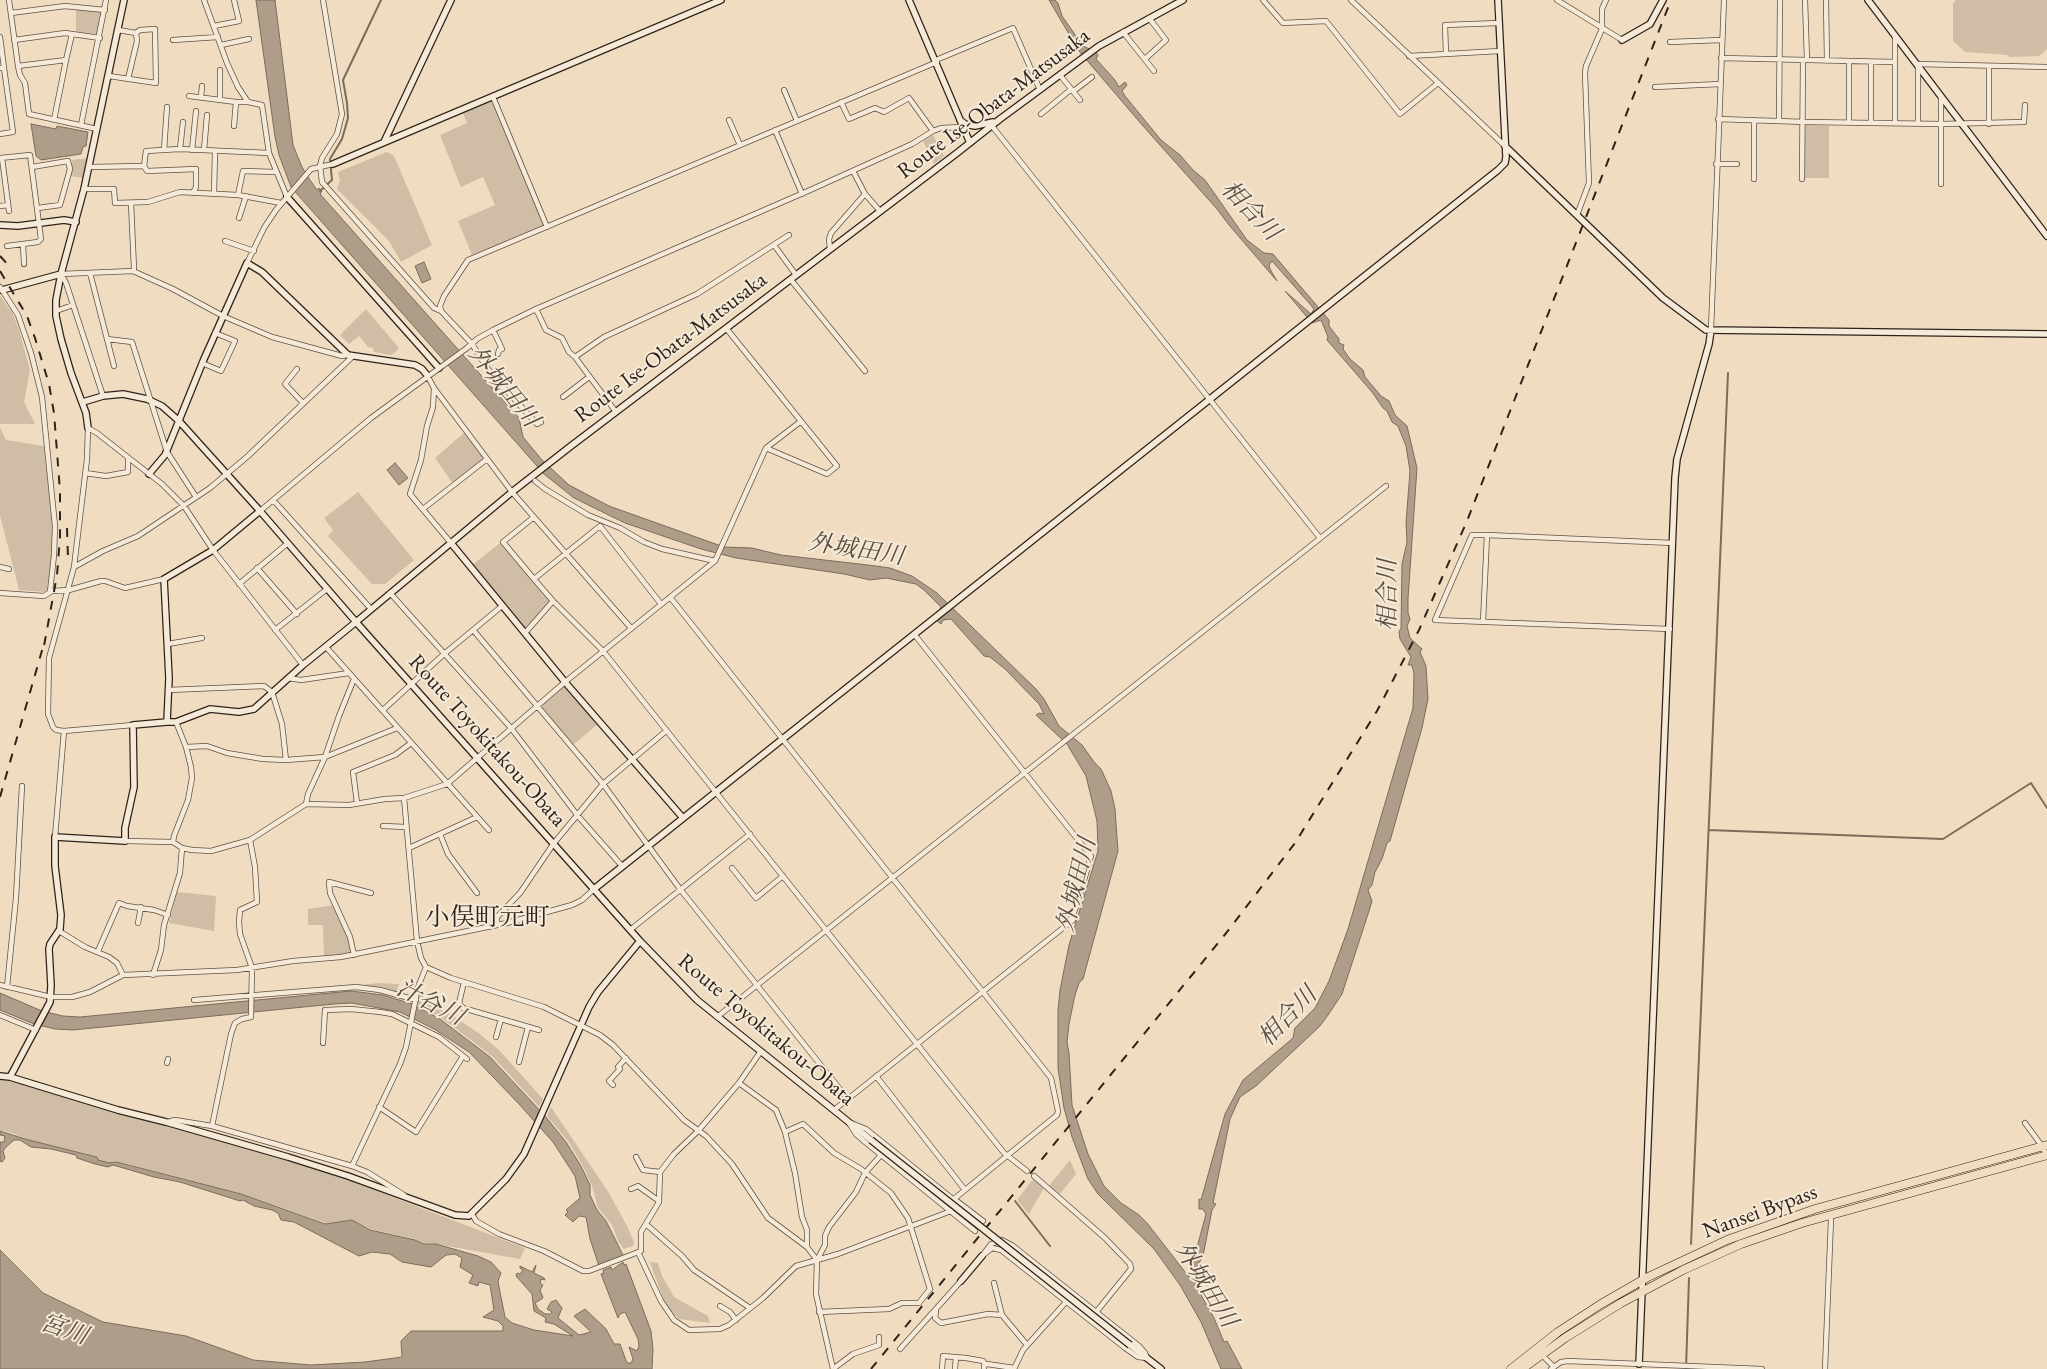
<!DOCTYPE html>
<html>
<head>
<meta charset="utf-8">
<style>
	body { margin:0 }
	canvas { display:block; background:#f0ddc1 }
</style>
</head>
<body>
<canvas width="2047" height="1369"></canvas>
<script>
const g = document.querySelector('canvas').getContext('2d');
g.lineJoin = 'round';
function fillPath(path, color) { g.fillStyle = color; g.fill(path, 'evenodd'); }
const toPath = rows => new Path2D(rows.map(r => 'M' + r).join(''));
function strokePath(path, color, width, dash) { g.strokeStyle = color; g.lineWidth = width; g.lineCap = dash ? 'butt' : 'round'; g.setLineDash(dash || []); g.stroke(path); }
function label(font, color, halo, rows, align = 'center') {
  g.font = font + ' "EB Garamond","Noto Serif JP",serif'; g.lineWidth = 4; g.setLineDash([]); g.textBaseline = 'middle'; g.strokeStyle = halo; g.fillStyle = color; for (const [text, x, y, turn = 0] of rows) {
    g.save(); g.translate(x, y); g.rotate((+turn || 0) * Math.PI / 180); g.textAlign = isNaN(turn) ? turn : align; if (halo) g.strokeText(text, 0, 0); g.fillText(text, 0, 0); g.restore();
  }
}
const green = toPath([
	[1956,0,2047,0,2047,49,2039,56,2010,57,2007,55,1965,52,1953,41,1953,3],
	[76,9,101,12,102,14,98,34,76,32],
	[489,102,492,102,544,225,472,255,458,221,495,205,483,177,461,187,440,135,467,123,463,113],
	[1806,125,1829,126,1829,178,1804,178,1804,126],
	[933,135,944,156,934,164,923,141],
	[387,152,394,156,432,245,401,262,389,241,337,189,340,180,338,172],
	[88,158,83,178,71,176,72,160],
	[0,296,12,312,19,330,30,370,24,402,35,424,0,424],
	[366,309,399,348,392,355,374,352,373,348,368,347,359,336,349,344,340,335],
	[0,427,6,440,44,446,53,525,53,546,48,588,45,592,19,590,0,515],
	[466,431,487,459,454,485,435,458],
	[358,492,414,560,385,584,372,584,328,536,333,530,324,518],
	[500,543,550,602,525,629,471,566],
	[563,687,566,687,598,724,573,745,542,708,542,705],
	[177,892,216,896,214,931,169,923],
	[334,905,341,918,354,955,324,958,323,925,308,925,308,909],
	[378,983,399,984,397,992,362,985],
	[420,994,480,1034,500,1051,543,1099,539,1107,493,1057,443,1019,417,1005],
	[0,1079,75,1096,166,1122,343,1178,525,1248,520,1259,436,1244,424,1243,415,1239,370,1229,352,1220,326,1223,242,1194,117,1161,109,1163,98,1160,97,1156,26,1139,12,1133,0,1130],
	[551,1107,609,1193,627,1226,634,1242,633,1246,624,1249,618,1241,612,1225,598,1208,592,1186,583,1166,568,1141,547,1116],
	[1070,1160,1076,1174,1060,1194,1049,1186],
	[1033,1179,1044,1188,1029,1214,1017,1200],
	[650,1262,658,1263,662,1276,674,1297,708,1316,710,1323,679,1319,671,1311,664,1301]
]);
const water = toPath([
	[256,0,275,0,293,145,302,167,310,180,317,190,319,188,322,191,320,194,519,418,523,437,542,460,569,485,609,506,724,547,752,548,781,555,868,565,890,568,912,576,937,593,1036,689,1044,699,1059,726,1082,745,1094,762,1101,769,1111,791,1115,809,1118,851,1083,979,1079,983,1075,995,1069,1024,1067,1042,1069,1053,1072,1105,1088,1154,1104,1186,1121,1203,1139,1215,1147,1223,1189,1277,1206,1214,1203,1209,1199,1209,1199,1199,1201,1200,1225,1114,1243,1080,1293,1038,1295,1028,1315,1008,1329,981,1348,929,1413,708,1414,674,1412,665,1408,665,1411,657,1400,639,1399,632,1401,628,1402,564,1407,542,1406,523,1410,471,1406,446,1398,426,1392,422,1387,411,1383,408,1372,392,1327,340,1328,337,1321,320,1312,323,1285,291,1311,314,1314,309,1309,303,1272,261,1269,265,1270,269,1277,281,1229,225,1217,209,1143,126,1079,51,1049,0,1055,0,1058,3,1062,16,1083,46,1096,52,1098,55,1096,59,1115,80,1119,87,1125,82,1127,85,1122,91,1125,96,1161,140,1180,155,1193,170,1205,180,1247,240,1264,253,1273,254,1329,320,1329,326,1339,339,1339,343,1344,345,1343,349,1350,359,1363,370,1365,377,1381,396,1389,401,1395,415,1407,426,1417,468,1408,599,1408,613,1410,619,1407,626,1410,638,1422,649,1420,652,1426,666,1428,699,1422,728,1390,841,1387,843,1382,859,1375,872,1372,885,1368,890,1372,901,1369,911,1342,994,1328,1015,1320,1026,1256,1086,1240,1097,1230,1119,1213,1203,1216,1204,1212,1210,1203,1256,1193,1274,1196,1286,1214,1318,1224,1342,1227,1341,1242,1369,1221,1369,1201,1322,1180,1285,1154,1249,1098,1194,1088,1179,1072,1137,1064,1108,1058,1068,1058,1010,1060,990,1069,945,1098,851,1097,821,1086,776,1067,744,1036,715,1039,713,1044,714,1039,704,1005,669,990,657,984,656,951,619,943,620,941,624,936,620,941,607,924,590,916,584,886,578,870,580,844,574,736,558,701,549,625,523,574,498,544,474,291,187,279,155,275,137,256,0],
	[31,124,56,129,57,126,88,132,86,146,83,147,81,154,41,160,36,156,31,124],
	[424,262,431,279,422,283,415,266,424,262],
	[395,463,408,478,399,485,387,470,395,463],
	[351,991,383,995,412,1004,440,1019,490,1057,545,1116,566,1142,581,1166,590,1185,590,1195,597,1210,606,1221,624,1257,599,1266,590,1239,586,1217,579,1216,573,1222,565,1215,568,1212,566,1210,580,1198,575,1176,553,1142,519,1104,469,1052,434,1029,400,1012,352,1003,334,1004,73,1030,55,1029,34,1024,0,1010,0,993,42,1011,63,1016,80,1017,351,991],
	[0,1131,25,1139,97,1157,98,1160,109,1163,117,1162,241,1194,325,1224,352,1220,370,1230,415,1240,424,1244,436,1244,478,1256,491,1262,501,1273,498,1281,500,1292,505,1317,512,1323,534,1330,573,1336,554,1324,545,1322,546,1318,534,1311,532,1294,516,1276,517,1273,520,1274,523,1270,520,1268,520,1266,532,1272,536,1265,534,1273,544,1278,545,1280,541,1279,540,1283,543,1285,540,1290,543,1298,535,1303,538,1309,545,1314,550,1314,552,1312,547,1309,551,1302,556,1300,562,1308,558,1318,579,1335,591,1332,574,1316,585,1309,606,1329,614,1344,620,1344,627,1363,631,1363,633,1359,629,1347,637,1351,639,1346,638,1339,625,1312,620,1314,618,1318,601,1274,604,1273,603,1270,611,1267,612,1270,623,1262,624,1265,626,1264,651,1331,653,1349,652,1369,0,1369,0,1250,43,1293,103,1322,186,1336,253,1360,311,1365,365,1362,402,1357,401,1341,411,1331,503,1331,503,1326,498,1321,483,1317,494,1310,490,1285,479,1282,478,1286,469,1283,473,1275,460,1267,462,1258,455,1254,446,1255,431,1267,402,1262,390,1254,372,1252,359,1256,294,1222,281,1220,278,1213,272,1210,254,1206,243,1200,240,1201,180,1182,154,1177,113,1165,108,1167,95,1164,77,1158,76,1155,51,1149,31,1147,20,1140,14,1140,6,1147,3,1151,5,1158,2,1162,0,1161,0,1142,4,1142,5,1136,0,1135,0,1131]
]);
const stream = toPath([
	[320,191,332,180,330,159,342,139,348,118,347,103,343,80,381,0],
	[1709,830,1943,839,2031,783,2047,808],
	[1015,1201,1050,1246],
	[1691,1244,1728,373],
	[1686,1369,1689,1278]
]);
const street = toPath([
	[9,0,18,66,20,75,25,83,29,114,97,129],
	[204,0,227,63,238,87,248,102,262,105,269,153,287,197],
	[323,0,342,114,337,134,322,158,320,166,322,182,434,308,441,311],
	[1263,0,1283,23,1326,21,1400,114,1438,83],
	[1351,0,1505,146],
	[1557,0,1622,40],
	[1805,0,1807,60],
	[1826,0,1827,61],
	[11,13,65,6,105,10],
	[214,26,239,21,234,0],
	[1123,32,1154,71],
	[0,37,4,68],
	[14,40,65,33,100,38],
	[173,40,218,37],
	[1670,42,1721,40],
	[221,45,249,39],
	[1446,54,1445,25,1499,23],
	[1409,56,1500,51],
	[1721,58,1895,62,1895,36],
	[1145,59,1166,40,1149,18],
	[66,60,72,34],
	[936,60,1013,28,1040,90],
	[1849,61,1849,122],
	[1895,62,1895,123],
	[1917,64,2047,67],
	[18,66,66,60,54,120],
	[0,68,4,68,13,132,0,134],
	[220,70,220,99],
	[1060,75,1080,100],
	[109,76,156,83,155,29,140,30,136,33,118,30],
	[128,79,137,41,136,33],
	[1655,87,1720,84],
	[784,90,797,121],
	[189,96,236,102],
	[201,97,202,86],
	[493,97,547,227],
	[841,102,849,119,875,108,884,112,909,98,933,131],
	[1041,114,1069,91,1075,90,1092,77],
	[1718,119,1806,122,1941,124],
	[729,120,740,145],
	[1779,121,1780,0],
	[1871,123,1871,62],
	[1918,123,1918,67],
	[1941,124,2024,122,2025,105],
	[1989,124,1989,66],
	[81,125,106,0],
	[234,126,236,102,248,102],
	[992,126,1320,538],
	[775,130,802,194],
	[180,149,183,122],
	[164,150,167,107],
	[192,150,196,111],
	[204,150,207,115],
	[0,158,30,155,41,239,38,242,7,246],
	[2,158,9,211],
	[1716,164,1737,164],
	[144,166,147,171,196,169,196,187,193,193],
	[32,167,68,161,70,169,60,205,38,208],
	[89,167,144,166,146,151,180,149,269,153],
	[853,171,865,194,880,211],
	[1754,179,1754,120],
	[1802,179,1803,60],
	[1941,184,1941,97],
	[84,189,114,189,115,203,148,202,180,192,238,195,281,203],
	[214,194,215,151],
	[238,195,243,171,276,172],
	[131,203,134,269,133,271],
	[0,206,8,205],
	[1577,215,1589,183,1585,73,1586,66,1602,29,1602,9,1606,0],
	[239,218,246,196],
	[225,241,254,251],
	[23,244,24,264],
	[774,245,796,275],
	[830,249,829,239,831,233,865,194],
	[247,263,264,228,276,210,311,169,333,164],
	[90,273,107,339,132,342,167,452,196,497],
	[61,274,133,271,173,289,223,316,272,337,342,356,348,355],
	[61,274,66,283,103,396],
	[791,280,865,371],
	[0,287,18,315,31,353,42,397,55,526,54,555,50,592],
	[536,309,546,330,562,338,569,352,575,357],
	[56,311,73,305],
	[726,328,837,466,827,474,766,448],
	[493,330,502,349,499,350,498,354],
	[1711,330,1724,0],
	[107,339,114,366],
	[202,363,221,371,235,341,215,333],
	[297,369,285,384,303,403],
	[427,375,434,388,512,492,631,628],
	[434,388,433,407,427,426,421,460,410,494,451,543],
	[563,397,589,377],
	[616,412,575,357,604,337,697,294,789,235],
	[541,422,537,424,506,390,487,368,472,344,441,311,440,306,444,296,468,260,937,62],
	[85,473,106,476,128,472,128,458],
	[535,481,545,489,588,515,620,528,644,542,662,549,715,561],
	[274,501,371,609],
	[423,509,487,459],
	[260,511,371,418,467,348,477,339,493,330,536,309,808,191,912,144,933,131,941,128,963,127],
	[534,517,503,542,534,579],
	[1487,535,1472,535,1435,620,1670,629],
	[0,567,9,569],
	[74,567,103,551,138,536,210,488,248,456,352,357],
	[257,568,297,614],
	[239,584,288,543],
	[0,593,44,596,52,591,69,590,101,581,105,581,125,588,164,579],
	[390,593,511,728,578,816,622,866],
	[670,597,1051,1078,1058,1111,1057,1115,954,1199,983,1221],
	[661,604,600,526,534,579,553,601,603,651,1004,1153,1027,1171],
	[1483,622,1487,535,1673,543],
	[275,630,327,589],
	[474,631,603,784,680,889,847,1098],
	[525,633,553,601],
	[914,634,1091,856,1077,905,1070,921],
	[168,644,202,638],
	[326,647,489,830],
	[288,678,301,680,349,673],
	[168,690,264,686,272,692,282,724,286,760],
	[383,710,444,654,502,606],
	[133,725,64,731,56,730,53,727,48,714,49,658,74,567,87,459,88,428,97,433,162,484,184,506,213,550,303,665],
	[186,747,207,746,227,753,263,759,286,760,325,757,397,728],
	[404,798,417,941,421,958,426,967,451,978,544,1007,600,1035,613,1045,684,1120,706,1136,732,1164,768,1218,807,1247],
	[357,803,353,772,395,755,411,743],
	[306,804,308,794,325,757,339,716,354,679],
	[383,826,406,827],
	[440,834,448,854,477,893],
	[55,837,64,731],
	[125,841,173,842,182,848,192,850,211,851,250,840,306,804,349,805,385,799,404,798,447,784,565,682,715,561,766,448,800,422],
	[173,842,174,836,188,800,192,778,191,767,186,747,176,722],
	[409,848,477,817],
	[732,868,756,898,783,876],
	[138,923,141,907],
	[497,924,497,917,520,893,554,843,603,784,666,731],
	[630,930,750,834],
	[59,931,85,947,109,957,117,963,123,975],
	[98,951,119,903,127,906,154,910,168,915],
	[354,955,350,937,330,893,329,882,371,893],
	[153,975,161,950,164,925,180,873,182,848],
	[464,982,459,1003,463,1008,539,1030],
	[0,985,51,997,72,997,90,992,123,975,237,970,293,961,341,957,507,923,572,905,582,900,594,889],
	[7,987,16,898,22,786],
	[194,1000,356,987,380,990,416,1000],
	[0,1015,36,1030],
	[717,1017,1386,486],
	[496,1037,501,1019],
	[323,1043,325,1010,351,1009,380,1012,392,1014,439,1037,467,1059],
	[519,1062,528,1027],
	[167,1063,168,1059],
	[876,1076,965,1190],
	[739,1083,776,1110,785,1132,795,1173,802,1217,807,1230,807,1247,817,1260],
	[613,1085,609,1081,620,1069,618,1067,626,1058],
	[379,1107,416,1132,463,1056],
	[834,1110,1073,920],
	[168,1122,175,1120,212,1126,231,1034,235,1023,242,1019,251,1017,252,968,240,934,239,922,240,910,257,902,255,867,250,840],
	[849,1123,856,1134,865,1142,975,1231],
	[851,1123,866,1129,954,1200],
	[2025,1123,2042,1146,2047,1156],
	[212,1126,352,1166,367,1172,404,1195],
	[785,1132,803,1124,834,1153,861,1169,891,1193,908,1218,930,1289,919,1303,902,1303,889,1309,819,1312],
	[636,1157,643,1170,660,1172],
	[352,1166,400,1064,406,1047,418,987,426,967],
	[1034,1176,1105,1238,1130,1264,1131,1269,1097,1311],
	[631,1189,638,1186,659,1201],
	[472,1214,476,1221,499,1234,544,1251,583,1271,589,1271,641,1251,641,1232,659,1202,660,1172,674,1154,698,1131,739,1083,761,1051],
	[647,1225,682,1256,694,1270,750,1308],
	[1002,1240,1013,1246,1139,1346,1145,1353,1147,1358,1138,1357,1125,1348,1001,1250,992,1248,982,1256,991,1244,1002,1240],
	[638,1252,661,1301,674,1320,689,1330,720,1329,729,1325,763,1298,796,1266,838,1254,951,1211],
	[994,1283,1002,1315],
	[720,1306,730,1312,736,1320],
	[936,1311,935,1318,941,1323,988,1314,1002,1315,1027,1345],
	[900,1349,961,1281],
	[1542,1355,1554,1367],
	[833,1369,816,1294,817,1260,825,1245,825,1236,829,1227,856,1192,865,1173,881,1155],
	[833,1369,853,1354,879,1345,879,1337],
	[942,1369,943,1356,966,1358,983,1361,985,1364],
	[955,1369,956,1357],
	[984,1369,984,1365,987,1364,1014,1368],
	[1014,1369,1023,1350,1066,1302],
	[1551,1369,1561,1362,1568,1361,1762,1369],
	[1825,1369,1831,1219]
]);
const secondary = toPath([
	[909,0,970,143],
	[1868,0,2047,236],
	[1622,40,1650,24,1663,0],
	[960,120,965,124,975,126,993,122],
	[384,142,451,0],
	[1505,146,1663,298,1706,330,2047,334],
	[333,164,721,0],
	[287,197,439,368],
	[0,225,18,226,64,220,76,222],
	[2,290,61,274],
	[83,402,103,396,123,394,147,399,162,406,179,421,260,511],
	[88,428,86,413,71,373,61,339,56,316,56,300,61,274,84,189,124,0],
	[149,474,165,455,204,359,247,263,262,272,348,355,415,365,422,369,427,375],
	[451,543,565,682,683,818],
	[167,722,176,722,210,709,239,712,254,709,303,665,356,622,640,941,697,1000,871,1140],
	[594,889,1498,170,1505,163,1506,157,1498,0],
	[0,1076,10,1077,50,1002,51,985,49,949,50,944,60,929,61,915,55,866,55,837,125,841,125,828,134,787,133,725,167,722,169,678,164,579,213,550,260,511,356,622,512,492,571,446,957,153,1000,119,1099,46,1183,0],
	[10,1077,118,1110,166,1122,288,1157,348,1176,455,1215,469,1216,506,1179,524,1154,589,1007,598,992,640,941],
	[961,1281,982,1256],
	[1130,1345,1161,1369],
	[1639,1364,1675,478,1677,459,1709,344,1711,330]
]);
const highway = toPath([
	[1511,1369,1558,1332,1601,1304,1648,1277,1727,1240,1815,1209,2047,1145],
	[1522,1369,1565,1338,1621,1303,1683,1270,1741,1244,1802,1223,2047,1155]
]);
const rail = toPath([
	[0,256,11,268],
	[0,271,27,316,35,338,49,384,54,413,60,491,60,537,57,575,44,646],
	[67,528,68,558],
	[0,797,45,640],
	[871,1369,1227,932,1295,843,1377,711,1419,630,1467,521,1671,0]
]);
const secondaryBridge = toPath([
	[871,1140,1130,1345]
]);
const streetNames = [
	["Route Ise-Obata-Matsusaka",994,104,-37],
	["Route Ise-Obata-Matsusaka",671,348,-37],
	["Route Toyokitakou-Obata",487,741,48],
	["Route Toyokitakou-Obata",766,1030,40],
	["Nansei Bypass",1760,1212,-20]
];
const waterNames = [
	["相合川",1250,211,46],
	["外城田川",503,387,51],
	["外城田川",856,550,9],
	["相合川",1388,595,-90],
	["外城田川",1077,885,-76],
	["汁谷川",430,1003,27],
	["相合川",1288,1017,-46],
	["外城田川",1205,1285,58],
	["宮川",64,1330,19]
];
const quarterNames = [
	["小俣町元町",487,918]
];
fillPath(green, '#cfbda5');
fillPath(water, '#ae9d88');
strokePath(water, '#7b6c5c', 1);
strokePath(stream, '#7b6c5c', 2);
strokePath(street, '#5f5144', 6);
strokePath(secondary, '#2f221a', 8);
strokePath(highway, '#2f221a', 9);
strokePath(street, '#f5e9d7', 4.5);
strokePath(secondary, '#f5e9d7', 5.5);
strokePath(highway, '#f0ddc1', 8);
strokePath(rail, '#2f221a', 2, [9, 9]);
strokePath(secondaryBridge, '#2f221a', 8, []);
strokePath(secondaryBridge, '#f5e9d7', 5.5);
label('22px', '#2f221a', '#f5e9d7', streetNames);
label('italic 24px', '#5b4d40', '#f5e9d7', waterNames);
label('25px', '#2f221a', '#f5e9d7', quarterNames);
</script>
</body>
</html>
